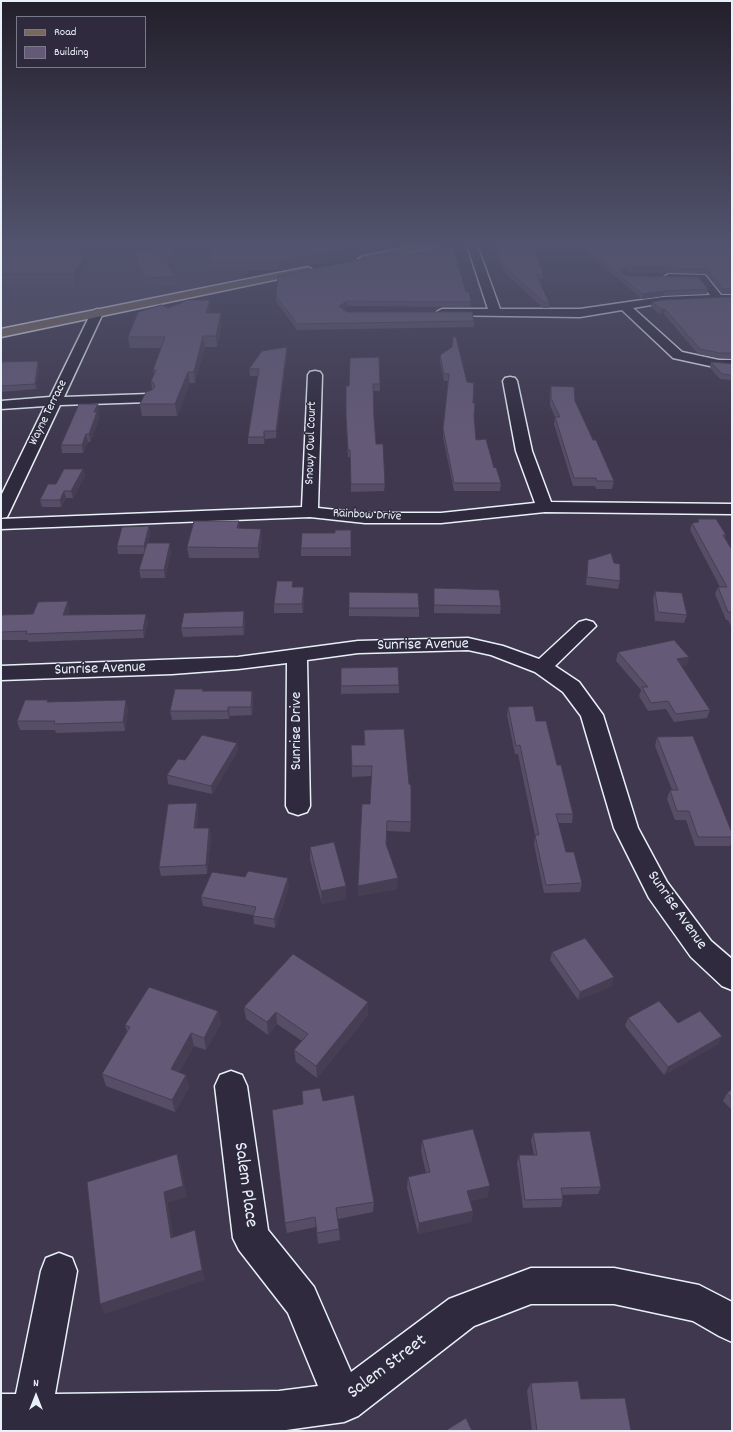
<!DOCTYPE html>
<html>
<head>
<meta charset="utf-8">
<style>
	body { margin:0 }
	#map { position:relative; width:733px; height:1432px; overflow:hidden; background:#3f384e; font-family:Dekko,sans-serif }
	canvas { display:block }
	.frame { position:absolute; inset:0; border:2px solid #e8f1f8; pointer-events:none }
	.legend { position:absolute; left:16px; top:16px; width:130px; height:52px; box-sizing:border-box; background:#2f2a3d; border:1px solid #797a88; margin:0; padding:5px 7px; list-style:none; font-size:12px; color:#e8f1f8 }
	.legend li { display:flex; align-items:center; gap:8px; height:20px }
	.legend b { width:20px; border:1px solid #797a88 }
	.north { position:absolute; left:16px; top:1376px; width:40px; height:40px; -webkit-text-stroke:3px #2f2a3d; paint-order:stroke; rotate:0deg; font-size:11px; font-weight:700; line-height:16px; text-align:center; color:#e8f1f8 }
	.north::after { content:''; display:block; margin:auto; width:14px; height:18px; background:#e8f1f8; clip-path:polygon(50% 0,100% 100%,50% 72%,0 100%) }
</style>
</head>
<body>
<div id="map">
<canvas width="733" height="1432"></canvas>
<div class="frame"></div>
<ul class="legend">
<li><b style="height:5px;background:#77695c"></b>Road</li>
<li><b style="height:11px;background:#645a77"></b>Building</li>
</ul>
<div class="north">N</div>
</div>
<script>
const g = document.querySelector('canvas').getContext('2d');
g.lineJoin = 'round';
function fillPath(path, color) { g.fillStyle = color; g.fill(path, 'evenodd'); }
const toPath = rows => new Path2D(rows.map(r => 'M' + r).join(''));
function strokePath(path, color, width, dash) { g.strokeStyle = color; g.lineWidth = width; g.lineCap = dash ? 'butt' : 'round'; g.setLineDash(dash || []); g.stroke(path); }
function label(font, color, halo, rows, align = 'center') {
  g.font = font + ' Dekko,sans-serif'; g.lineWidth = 3; g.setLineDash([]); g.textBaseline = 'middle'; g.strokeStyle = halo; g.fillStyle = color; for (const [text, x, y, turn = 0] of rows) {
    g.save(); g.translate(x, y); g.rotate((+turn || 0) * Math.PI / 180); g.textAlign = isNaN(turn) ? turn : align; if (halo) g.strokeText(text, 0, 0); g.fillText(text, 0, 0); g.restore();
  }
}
const built = toPath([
	[1,245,254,245,244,283,1,333]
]);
const minor = toPath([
	[467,245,477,245,500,309,580,309,663,297,710,295,698,280,669,280,664,277,669,274,705,275,721,295,732,295,732,301,663,303,633,308,682,352,719,360,732,360,732,368,719,368,673,358,622,310,580,317,438,315,436,313,438,311,442,309,488,309,467,245],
	[97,309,101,311,103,313,64,397,149,394,154,395,156,398,154,401,149,402,60,405,9,513,7,517,1,518,1,496,45,406,1,409,1,401,50,397,91,313,93,311,97,309],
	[315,371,320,372,322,375,318,508,365,513,441,513,535,503,516,451,503,381,505,378,510,377,515,378,517,381,532,451,551,502,732,504,732,514,545,512,441,523,365,523,310,517,1,529,1,519,302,507,308,375,310,372,315,371],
	[586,620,593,622,596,626,555,666,579,682,603,715,638,828,667,882,711,941,732,959,732,990,722,986,691,957,649,898,614,828,581,716,563,692,535,672,491,655,468,650,358,653,307,660,310,806,307,812,298,815,289,812,286,806,287,663,238,669,172,674,1,680,1,666,238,657,358,641,468,638,503,646,539,659,579,622,586,620],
	[231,1071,242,1075,247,1086,268,1230,314,1287,351,1372,449,1299,531,1268,614,1268,699,1285,732,1302,732,1342,719,1336,693,1321,614,1304,531,1304,474,1326,358,1416,344,1422,279,1431,1,1431,1,1394,16,1394,41,1271,46,1258,59,1253,72,1258,77,1271,55,1394,279,1391,318,1386,288,1313,239,1250,233,1238,215,1086,220,1075,231,1071]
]);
const major = toPath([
	[418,245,437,245,432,248,363,262,358,259,363,256,418,245],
	[308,267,313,270,312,272,1,337,1,329,308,267]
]);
const wall = toPath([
	[153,245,179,245,179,247,170,268,175,277,176,286,146,287,134,261,133,252,150,252],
	[214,245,390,245,390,249,279,271,279,270,210,270,209,261],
	[495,245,731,245,732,246,732,294,722,294,706,274,626,272,623,273,627,276,708,289,707,294,663,296,642,299,578,245,577,250,535,250,543,274,543,279,538,279,549,302,549,308,543,308,504,272,494,249],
	[392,256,466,292,471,302,470,307,347,306,343,309,347,312,474,321,474,327,297,330,276,301,276,296],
	[1,258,88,264,76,285,1,285],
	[732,297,732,359,719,358,698,354,664,314,660,314,651,307,652,302],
	[168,308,211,311,210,313,222,324,217,347,205,347,195,383,190,383,177,416,142,416,140,404,152,390,151,381,154,375,153,370,161,348,130,348,128,337],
	[287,353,276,438,265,439,264,444,248,444,248,437,258,376,250,376,249,369],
	[440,355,467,382,473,403,476,440,494,468,501,483,500,491,454,491,443,437,448,381,444,381,440,362],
	[379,357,380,391,373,391,374,418,376,444,385,484,384,491,351,492,350,457,348,457,346,415,349,386],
	[38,361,39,367,36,389,1,392,1,362],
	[711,362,732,364,732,380,720,379,710,368],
	[551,386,575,401,593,440,614,481,612,489,596,489,595,486,573,486,554,424,555,417,550,405,550,393],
	[99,411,98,414,99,419,90,442,88,442,83,453,62,453,61,445],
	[83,469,85,476,73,498,66,498,61,507,42,507,40,500,56,484],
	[698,519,726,535,725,538,732,550,732,626,731,626,728,620,726,620,715,594,718,587,720,587,690,530,692,523,697,523],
	[149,526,150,534,148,543,171,551,165,578,141,578,139,570,144,554,118,554,117,546],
	[240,528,262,539,259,558,189,558,187,547],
	[351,530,351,556,301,556,301,548,335,533],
	[588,560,620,581,618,589,586,585,587,568],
	[294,587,304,595,303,613,274,613,274,604],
	[434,588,501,606,500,614,434,613],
	[655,591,687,615,684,623,655,621,653,599],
	[349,608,419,608,419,617,349,616],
	[70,610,68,615,148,622,144,638,28,642,28,640,1,640,1,615,33,614],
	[245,620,244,635,183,637,181,628],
	[618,652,687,665,681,666,710,710,707,718,674,722,666,709,648,711,639,696,641,690,616,661],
	[341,668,399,685,399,693,341,694],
	[203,689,203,691,252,691,253,699,252,715,230,716,229,719,172,720,170,711],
	[48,700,48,702,128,708,125,731,56,733,55,730,20,730,17,721],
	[508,707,536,721,557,765,573,814,572,823,558,823,566,852,582,883,580,892,544,893,534,844,535,835,518,754,515,754,507,715],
	[364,730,411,822,410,832,387,831,386,844,397,889,358,896,370,804,372,776,352,777,351,745,364,745],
	[657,737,732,833,732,841,730,846,695,846,686,820,675,820,667,799,670,790,672,790,655,746],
	[237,743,238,751,212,794,168,784,167,775,185,760],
	[197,803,198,811,197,828,209,828,211,836,207,874,161,876,159,867],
	[310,847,346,886,346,899,322,904,310,860],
	[289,887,275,928,254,924,253,915,203,906,201,897],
	[552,952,612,986,578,1000,550,960],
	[244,1007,368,1015,317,1078,296,1062,294,1050,302,1041,277,1024,268,1035,246,1019],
	[218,1011,221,1023,206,1050,194,1046,179,1072,186,1075,189,1087,175,1112,106,1086,102,1074,127,1032,125,1025],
	[628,1018,678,1023,722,1036,718,1044,664,1075,625,1026],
	[732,1089,732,1110,723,1101,727,1093],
	[323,1101,374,1202,373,1212,338,1219,339,1229,340,1240,318,1244,316,1227,287,1233,285,1223,303,1104],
	[533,1133,601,1187,598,1194,563,1195,563,1199,561,1207,523,1208,517,1163,519,1155,534,1155,531,1141],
	[422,1140,488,1197,470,1201,473,1211,471,1222,418,1234,407,1188,408,1177,426,1173,421,1151],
	[531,1383,581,1399,631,1431,532,1431,527,1391]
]);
const shadedWall = toPath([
	[175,245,179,245,179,247,169,270,168,261],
	[367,245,390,245,390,249,279,271,278,262],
	[86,253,88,264,76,285,74,274],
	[627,267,626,272,620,275,621,270],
	[664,291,663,296,642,299,642,294],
	[210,300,211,311,207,324,206,313],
	[347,301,347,306,340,312,339,306],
	[661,309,665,309,664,314,660,314],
	[221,313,222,324,217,347,216,336],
	[203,336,205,347,195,383,194,372],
	[287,347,287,353,276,438,276,431],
	[38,361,39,367,36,389,35,384],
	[188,372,190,383,177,416,175,404],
	[98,404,99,411,98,414,99,419,90,442,89,434,94,412],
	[264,431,265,439,264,444],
	[86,434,88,442,83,453,82,445],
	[83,469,85,476,73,498,71,491],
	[64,491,66,498,61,507,60,500],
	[239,521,240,532,237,528],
	[149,526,150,534,146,554,144,546],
	[261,529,262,539,259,558,258,548],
	[170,543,171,551,165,578,164,570],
	[304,587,304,595,303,613,302,604],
	[68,601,70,610,65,624,63,615],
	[244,611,245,620,244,635,243,627],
	[146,614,148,622,144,638,143,630],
	[689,657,687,665,674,668,677,659],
	[252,691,253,699,252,715,251,707],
	[126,700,128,708,125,731,123,722],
	[228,707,230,716,229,719,228,711],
	[237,743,238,751,212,794,211,786],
	[197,803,198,811,196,837,194,828],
	[209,828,211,836,207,874,206,865],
	[288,878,289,887,275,928,274,919],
	[398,878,397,889,358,896,358,886],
	[346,886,346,899,322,904,321,891],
	[614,977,612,986,578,1000,580,992],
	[368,1002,368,1015,317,1078,316,1066],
	[218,1011,221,1023,206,1050,204,1038],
	[276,1012,277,1024,268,1035,267,1022],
	[191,1033,194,1046,174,1081,171,1069],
	[722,1036,718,1044,664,1075,668,1067],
	[186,1075,189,1087,175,1112,172,1100],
	[177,1154,181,1165,187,1197,168,1203,175,1248,171,1238,164,1192],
	[490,1186,488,1197,465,1202,467,1191],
	[473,1211,471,1222,418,1234,419,1223],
	[195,1230,198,1241,205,1280,105,1314,100,1304]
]);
const building = toPath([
	[153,245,175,245,168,261,166,261,175,277,145,278,133,252,150,252,153,245],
	[214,245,367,245,278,262,279,261,209,261,214,245],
	[495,245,578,245,533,245,543,274,536,274,549,302,544,302,504,267,495,245],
	[583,245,731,245,732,246,732,289,723,289,707,269,627,267,621,270,621,273,627,276,698,277,708,289,664,291,642,294,583,245],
	[453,247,466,292,469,292,471,302,347,301,339,306,347,312,472,312,474,321,297,324,276,296,278,276,392,253,392,256,453,247],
	[5,253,86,253,74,274,1,274,1,258,5,253],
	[732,297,732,353,720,353,700,349,665,309,661,309,652,302,664,300,732,297],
	[188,300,210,300,206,313,221,313,216,336,203,336,194,372,188,372,175,404,140,404,146,392,152,390,155,387,153,382,151,381,156,370,153,370,165,337,128,337,138,312,161,305,168,308,188,300],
	[453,337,456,337,467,382,474,383,473,403,475,403,474,416,476,440,486,439,494,468,496,467,501,483,454,483,443,429,449,374,444,374,440,355,452,347,453,337],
	[287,347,276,431,264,431,264,437,248,437,259,369,249,369,262,351,287,347],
	[379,357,380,384,373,384,374,418,376,444,383,444,385,484,351,484,350,450,348,450,346,415,346,386,349,386,350,358,379,357],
	[38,361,35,384,1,386,1,362,38,361],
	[711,362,732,364,732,375,722,374,711,362],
	[551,386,574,387,575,401,593,440,596,440,614,481,597,481,596,478,574,478,555,417,560,417,551,398,551,386],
	[79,404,98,404,94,412,97,412,89,434,86,434,82,445,61,445,79,404],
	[64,469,83,469,71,491,64,491,60,500,40,500,48,484,56,484,64,469],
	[698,519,716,519,726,535,723,535,732,550,732,615,731,612,728,612,718,587,727,587,692,523,699,522,698,519],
	[194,521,239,521,237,528,261,529,258,548,187,547,194,521],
	[149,526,144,546,117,546,122,527,149,526],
	[335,530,351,530,351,548,301,548,302,533,335,533,335,530],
	[147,543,170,543,164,570,139,570,147,543],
	[611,553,614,563,620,564,620,581,587,577,588,560,611,553],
	[277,581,293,581,292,587,304,587,302,604,274,604,277,581],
	[434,588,499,590,501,606,434,605,434,588],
	[655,591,682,593,687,615,658,612,655,591],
	[349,592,418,593,419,608,349,608,349,592],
	[68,601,63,615,146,614,143,630,26,634,27,631,1,632,1,615,33,614,38,602,68,601],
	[244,611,243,627,181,628,184,613,244,611],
	[674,640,689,657,677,659,710,710,676,714,668,701,651,703,642,687,648,687,618,652,674,640],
	[398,667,399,685,341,686,341,668,398,667],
	[175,689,203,689,202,691,252,691,251,707,228,707,228,711,170,711,175,689],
	[25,700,48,700,47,702,126,700,123,722,54,724,55,721,17,721,25,700],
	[533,706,536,721,546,721,557,765,561,765,573,814,556,814,566,852,574,852,582,883,546,885,535,835,539,835,520,745,516,746,508,707,533,706],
	[404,729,409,784,411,785,411,822,387,821,386,844,398,878,358,886,362,804,370,804,372,766,352,766,351,745,365,745,364,730,404,729],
	[202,735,237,743,211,786,167,775,178,759,185,760,202,735],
	[693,736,732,833,732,837,698,837,689,811,677,811,670,790,678,790,657,737,693,736],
	[197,803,194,828,209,828,206,865,159,867,168,804,197,803],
	[334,842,346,886,321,891,310,847,334,842],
	[248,871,288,878,274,919,253,916,256,907,201,897,212,872,245,877,248,871],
	[585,938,614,977,580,992,552,952,585,938],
	[293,954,368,1002,316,1066,294,1050,308,1034,276,1012,267,1022,244,1007,293,954],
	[149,987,218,1011,204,1038,191,1033,171,1069,186,1075,172,1100,102,1074,130,1027,125,1025,149,987],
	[659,1001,678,1023,700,1011,722,1036,668,1067,628,1018,659,1001],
	[320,1088,323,1101,354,1095,374,1202,336,1208,339,1229,317,1233,315,1217,285,1223,272,1110,303,1104,302,1091,320,1088],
	[732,1089,732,1098,727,1093,732,1089],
	[473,1129,490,1186,467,1191,473,1211,419,1223,408,1177,430,1172,422,1140,473,1129],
	[590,1131,601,1187,561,1188,563,1199,525,1200,519,1155,537,1155,533,1133,590,1131],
	[177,1154,183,1186,164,1192,171,1238,195,1230,202,1270,100,1304,87,1182,177,1154],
	[578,1381,581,1399,625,1398,631,1431,537,1431,531,1383,578,1381],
	[466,1418,472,1431,445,1431,466,1418]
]);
const farStreetnames = [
	["Wayne Terrace",49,413,-64],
	["Snowy Owl Court",312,443,-88],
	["Rainbow Drive",367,516,3]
];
const streetNames = [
	["Sunrise Avenue",423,646,-1],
	["Sunrise Avenue",100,670,-2],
	["Sunrise Drive",298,731,-90],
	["Sunrise Avenue",676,911,55]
];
const nearStreetnames = [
	["Salem Place",244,1185,82],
	["Salem Street",388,1368,-37]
];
fillPath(built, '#4d465d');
strokePath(minor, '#e8f1f8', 3);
strokePath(major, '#e8f1f8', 3);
fillPath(minor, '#2f2a3d');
fillPath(major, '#77695c');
fillPath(wall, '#564d66');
fillPath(shadedWall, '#463f53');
fillPath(building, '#645a77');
strokePath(building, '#463f53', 1);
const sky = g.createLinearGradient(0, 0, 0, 445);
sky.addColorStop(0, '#231f2b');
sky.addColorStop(0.55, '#52536e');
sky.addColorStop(1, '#52536e00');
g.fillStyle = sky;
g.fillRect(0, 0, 733, 445);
label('13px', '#e8f1f8', '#2f2a3d', farStreetnames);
label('16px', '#e8f1f8', '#2f2a3d', streetNames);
label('19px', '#e8f1f8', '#2f2a3d', nearStreetnames);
</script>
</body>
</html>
